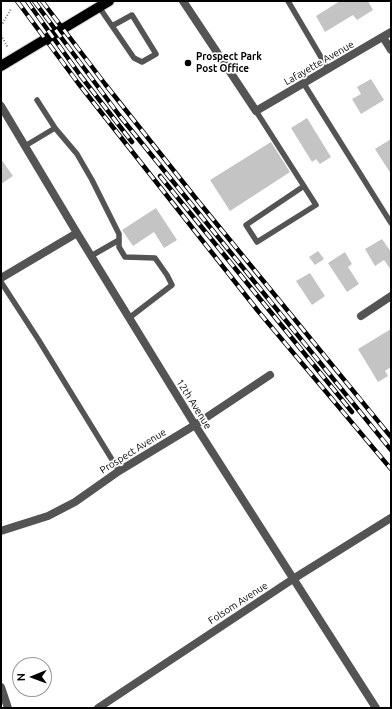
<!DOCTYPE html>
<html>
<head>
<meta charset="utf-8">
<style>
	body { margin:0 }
	#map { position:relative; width:392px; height:709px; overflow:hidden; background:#fff; font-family:Ubuntu,sans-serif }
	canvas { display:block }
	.frame { position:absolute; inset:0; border:2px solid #000; pointer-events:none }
	.north { position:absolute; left:12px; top:657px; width:40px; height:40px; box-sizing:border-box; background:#fff; border:1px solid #999; border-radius:50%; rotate:269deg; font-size:11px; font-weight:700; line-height:16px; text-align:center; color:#000 }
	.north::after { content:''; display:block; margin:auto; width:14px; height:18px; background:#000; clip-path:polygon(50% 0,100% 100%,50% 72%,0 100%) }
</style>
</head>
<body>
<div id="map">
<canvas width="392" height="709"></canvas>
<div class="frame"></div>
<div class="north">N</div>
</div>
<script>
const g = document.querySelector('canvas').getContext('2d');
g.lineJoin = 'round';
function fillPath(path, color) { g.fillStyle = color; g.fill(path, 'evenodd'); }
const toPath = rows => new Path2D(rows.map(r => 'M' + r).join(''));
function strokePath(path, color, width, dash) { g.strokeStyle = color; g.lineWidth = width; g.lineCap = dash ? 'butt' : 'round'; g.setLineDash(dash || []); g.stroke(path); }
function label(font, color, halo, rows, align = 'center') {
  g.font = font + ' Ubuntu,sans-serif'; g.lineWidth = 3.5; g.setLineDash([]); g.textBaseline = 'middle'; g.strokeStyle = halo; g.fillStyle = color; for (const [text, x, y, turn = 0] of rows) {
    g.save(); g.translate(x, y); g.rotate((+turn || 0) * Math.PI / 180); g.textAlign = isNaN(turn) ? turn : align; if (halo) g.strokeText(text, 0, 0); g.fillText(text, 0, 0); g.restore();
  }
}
const building = toPath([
	[340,1,368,1,373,10,357,20,353,15,325,32,316,16],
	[371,79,384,100,361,114,352,99,361,94,357,87],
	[307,118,331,157,320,164,316,159,312,162,291,128],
	[391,139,391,174,375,149],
	[271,142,290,172,230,211,210,180],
	[1,159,13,176,1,184],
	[156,208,177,240,164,248,154,232,133,246,122,230],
	[382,239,391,252,391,270,384,260,375,266,365,249],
	[318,251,324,259,315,265,309,257],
	[345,252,352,264,348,267,359,284,347,292,328,263],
	[310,273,325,296,312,305,296,281],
	[391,329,391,367,385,371,388,376,378,382,358,349]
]);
const path = toPath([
	[1,26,11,9],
	[1,35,8,48]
]);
const service = toPath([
	[288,1,328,69],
	[99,7,134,58,142,62,156,54,132,15,112,26],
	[304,84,391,223],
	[256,111,316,205,257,242,246,225,304,186],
	[55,128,77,154,92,180,119,234,119,247,125,257,155,258,167,275,172,285,129,318],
	[25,146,55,128,37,100],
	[91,256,119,240],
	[1,282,38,339,119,471]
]);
const minor = toPath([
	[183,1,256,111,391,32],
	[383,37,391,50],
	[1,106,77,233,195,425,376,708],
	[1,278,77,233],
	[361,316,391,296],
	[1,531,48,516,75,502,119,471,195,425,270,375],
	[98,708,293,579,391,518]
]);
const tertiary = toPath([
	[1,687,8,708]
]);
const primary = toPath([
	[1,66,109,1]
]);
const rail = toPath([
	[17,1,78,83,258,311,391,469],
	[27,1,80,75,132,142],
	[34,1,119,115,391,450],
	[42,1,105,84,198,201,391,437],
	[160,176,352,412]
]);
const markers = [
	[188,63,4,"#000"]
];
const poiNames = [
	["Prospect Park",196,57],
	["Post Office",196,69]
];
const streetNames = [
	["Lafayette Avenue",319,63,-30],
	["12th Avenue",194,404,58],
	["Prospect Avenue",133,451,-32],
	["Folsom Avenue",238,603,-33]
];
fillPath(building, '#c4c4c4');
strokePath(primary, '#dbdbdb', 12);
strokePath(path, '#767676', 2, [1, 2]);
strokePath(service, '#545454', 5.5);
strokePath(minor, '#545454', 8);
strokePath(tertiary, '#545454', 8);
strokePath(primary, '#000', 10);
strokePath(rail, '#000', 4.5);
strokePath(rail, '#fff', 3, [9]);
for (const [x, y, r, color] of markers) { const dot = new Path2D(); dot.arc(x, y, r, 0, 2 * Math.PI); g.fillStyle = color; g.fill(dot); strokePath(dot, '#fff', 1.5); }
label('bold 10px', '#000', '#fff', poiNames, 'left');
label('10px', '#000', '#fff', streetNames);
</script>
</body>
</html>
